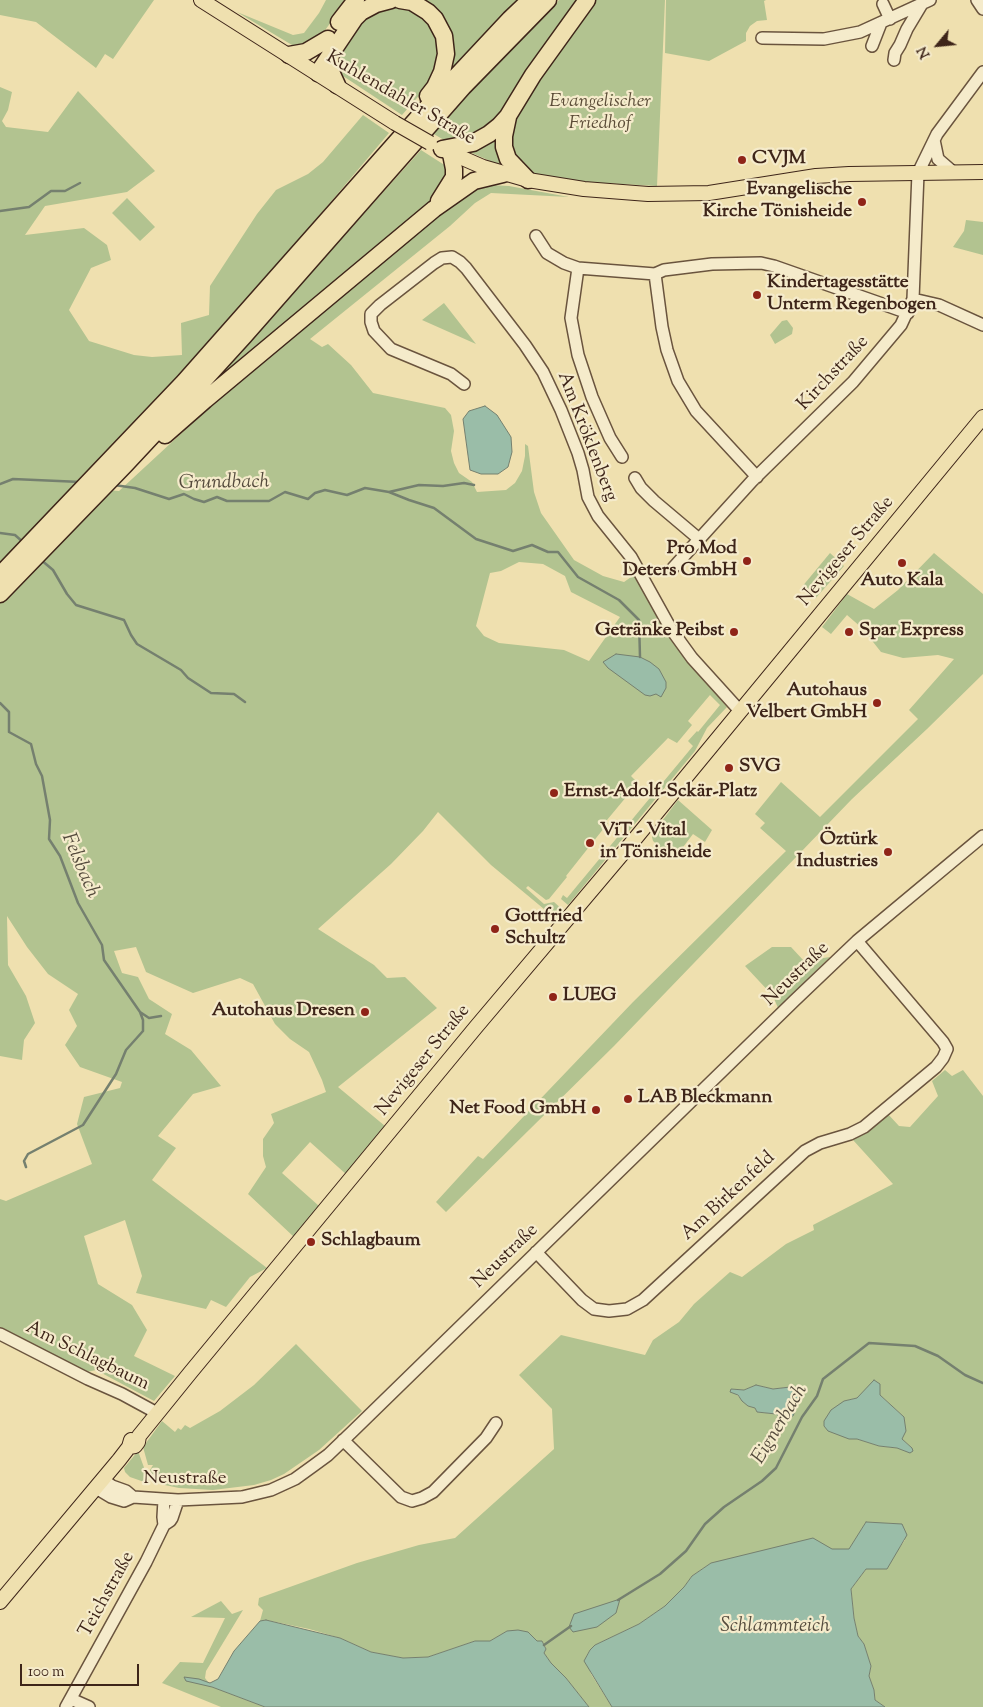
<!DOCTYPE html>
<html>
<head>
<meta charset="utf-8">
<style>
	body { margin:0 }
	#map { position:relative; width:983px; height:1707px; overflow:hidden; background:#efe0af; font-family:"Sorts Mill Goudy",serif }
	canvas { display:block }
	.north { position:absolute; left:913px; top:20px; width:50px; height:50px; -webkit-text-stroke:4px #f5ebcb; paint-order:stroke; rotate:242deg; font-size:14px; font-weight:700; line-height:20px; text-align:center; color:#3e2519 }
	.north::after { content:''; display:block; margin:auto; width:18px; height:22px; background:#3e2519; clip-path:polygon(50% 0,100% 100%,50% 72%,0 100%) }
	.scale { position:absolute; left:20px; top:1664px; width:119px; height:22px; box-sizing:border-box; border:2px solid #3e2519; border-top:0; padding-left:6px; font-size:15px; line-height:18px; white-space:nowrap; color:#3e2519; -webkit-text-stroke:4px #f5ebcb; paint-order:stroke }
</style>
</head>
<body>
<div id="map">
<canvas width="983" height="1707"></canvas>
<div class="north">N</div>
<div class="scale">100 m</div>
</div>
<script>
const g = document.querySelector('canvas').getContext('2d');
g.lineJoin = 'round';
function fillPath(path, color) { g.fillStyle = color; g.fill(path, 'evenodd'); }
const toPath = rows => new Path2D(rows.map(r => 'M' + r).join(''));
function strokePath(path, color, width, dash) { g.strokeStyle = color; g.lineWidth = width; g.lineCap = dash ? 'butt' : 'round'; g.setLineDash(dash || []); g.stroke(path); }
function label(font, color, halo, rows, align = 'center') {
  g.font = font + ' "Sorts Mill Goudy",serif'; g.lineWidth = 4.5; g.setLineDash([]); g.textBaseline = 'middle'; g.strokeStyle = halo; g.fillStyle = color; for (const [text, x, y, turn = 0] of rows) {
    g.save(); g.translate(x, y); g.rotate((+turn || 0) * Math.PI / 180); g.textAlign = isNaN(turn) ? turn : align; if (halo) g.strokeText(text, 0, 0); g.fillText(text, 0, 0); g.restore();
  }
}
const green = toPath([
	[0,0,154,0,113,59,105,54,96,68,36,22,0,15],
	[326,0,347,0,315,44,303,49,292,45,237,12,293,35,304,33,319,13],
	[422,0,520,0,449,72,451,61],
	[559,0,582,0,497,120,476,133,462,139,444,140,432,133,469,92],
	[594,0,665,0,657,186,584,182,546,176,532,173,521,167,512,156,509,131,514,116],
	[666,0,766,0,764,1,767,20,757,21,750,26,746,33,746,41,709,61,665,53],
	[388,6,409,8,423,15,434,28,440,54,431,82,402,115,343,76,338,63,340,50,349,36,367,17],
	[0,87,12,92,8,110,2,121,6,127,48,132,78,91,155,171,127,192,45,206,25,235,84,228,107,245,111,260,91,268,69,310,89,341,134,355,152,357,182,355,181,323,209,315,210,286,257,214,276,190,308,174,323,162,363,115,389,133,230,321,73,487,119,491,211,406,439,213,467,192,489,185,509,186,569,197,491,193,475,203,450,226,310,339,322,347,328,344,351,365,373,393,445,408,451,415,454,431,451,451,454,463,459,473,472,482,477,492,506,490,515,483,522,471,525,456,525,444,528,446,534,492,541,513,574,560,603,576,624,582,634,575,666,633,727,707,707,728,695,751,568,905,561,899,563,895,567,898,693,746,688,741,697,731,698,732,720,705,710,695,688,721,692,725,677,743,668,738,631,776,638,783,629,793,631,795,629,797,627,796,607,820,606,822,608,823,566,876,567,877,549,899,546,900,528,886,526,888,544,904,554,902,563,910,556,919,491,865,438,812,423,831,391,864,318,929,374,965,387,978,405,977,437,1008,338,1087,385,1126,347,1175,310,1142,282,1173,319,1206,294,1237,248,1194,266,1167,263,1156,263,1139,274,1123,271,1114,326,1092,322,1080,309,1052,290,1039,275,1024,253,984,240,978,193,993,146,972,136,947,114,951,122,973,138,977,149,999,172,1014,165,1034,191,1050,221,1086,193,1094,158,1136,176,1148,152,1180,267,1268,250,1277,226,1307,211,1300,206,1309,136,1293,142,1276,125,1220,84,1236,98,1284,132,1305,147,1330,134,1356,175,1376,154,1401,96,1370,87,1372,0,1327,0,1199,6,1201,92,1164,77,1124,84,1097,120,1088,122,1082,80,1067,65,1045,77,1026,69,1010,78,994,48,974,27,947,7,916,8,965,26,996,35,1023,24,1040,22,1060,0,1056],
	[519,562,543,564,565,576,571,592,620,617,589,661,564,650,499,643,484,636,476,626,490,573,501,571],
	[499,132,503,163,497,164,465,150],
	[421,150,446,166,447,173,431,203,204,392],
	[127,198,155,227,140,241,112,213],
	[966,220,983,222,983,255,953,247,964,231],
	[444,303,476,344,422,320],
	[787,320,793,328,792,334,775,344,770,335,782,321],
	[830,553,844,566,815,599,801,588],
	[934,553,983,594,983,674,927,729,852,799,614,1046,446,1212,436,1202,478,1156,483,1159,633,1002,786,851,760,828,765,823,755,814,781,782,820,817,918,719,909,710,954,659,938,655,903,658,881,652,862,628,847,615,831,634,822,627,847,594,874,609,898,590],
	[678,800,712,830,705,842,693,834,674,859,653,841,652,837,653,833],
	[772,947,791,947,804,961,830,957,778,1008,773,996,745,966],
	[945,1070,952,1076,963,1070,983,1096,983,1707,885,1707,875,1700,874,1690,869,1676,871,1666,864,1644,858,1636,854,1618,851,1589,866,1569,900,1547,905,1540,892,1523,886,1524,866,1522,850,1549,832,1549,711,1563,692,1576,684,1587,665,1606,639,1624,595,1645,590,1650,586,1657,591,1674,612,1707,589,1707,566,1678,551,1663,544,1653,546,1648,542,1641,537,1642,507,1631,490,1641,475,1641,428,1657,403,1658,371,1652,340,1638,309,1629,266,1620,260,1621,263,1610,258,1605,259,1598,357,1563,419,1545,455,1538,554,1449,552,1409,519,1375,561,1335,645,1355,653,1340,679,1322,694,1304,730,1272,742,1277,786,1244,814,1230,813,1225,893,1184,853,1140,887,1113,899,1126,910,1127,938,1096,932,1081],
	[880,1384,880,1395,904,1417,902,1439,912,1448,910,1452,897,1448,879,1446,857,1439,844,1401,857,1398,869,1387],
	[756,1385,773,1389,799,1386,798,1404,783,1419,776,1414,757,1412,755,1408,748,1406,731,1389,744,1390],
	[296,1344,362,1411,319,1450,284,1474,271,1480,254,1485,213,1490,179,1488,160,1484,153,1479,150,1470,153,1465,148,1465,143,1447,162,1421,175,1432,178,1428,181,1430,185,1425,190,1428,220,1411,254,1385],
	[138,1451,150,1484,130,1477,125,1472,124,1468],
	[221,1601,232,1614,243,1610,206,1671,205,1678,212,1687,265,1707,221,1707,162,1683,180,1662,203,1663,225,1618,191,1617]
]);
const water = toPath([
	[485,406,497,415,511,437,512,452,508,467,498,474,481,474,470,470,463,419,469,411,485,406],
	[616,654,640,657,650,662,659,669,666,682,666,688,661,697,656,694,650,696,645,695,608,668,603,662,616,654],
	[874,1380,880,1384,880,1395,904,1417,906,1431,902,1439,912,1448,913,1451,910,1453,897,1448,879,1446,857,1439,849,1439,828,1431,824,1426,824,1421,831,1410,844,1401,857,1398,874,1380],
	[756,1385,773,1389,799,1386,802,1388,803,1392,799,1395,798,1404,793,1416,783,1419,776,1414,757,1412,755,1408,748,1406,742,1401,738,1395,730,1392,731,1389,744,1390,756,1385],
	[866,1522,902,1524,907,1535,887,1569,866,1569,851,1589,854,1618,858,1636,864,1644,871,1666,869,1676,874,1690,875,1700,885,1707,612,1707,584,1661,590,1650,595,1645,639,1624,665,1606,684,1587,692,1576,711,1563,813,1538,832,1549,849,1549,866,1522],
	[620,1599,616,1613,597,1627,573,1632,569,1627,574,1614,620,1599],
	[266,1620,340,1638,371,1652,403,1658,428,1657,475,1641,490,1641,507,1631,518,1630,528,1632,537,1641,542,1641,546,1649,544,1653,551,1663,566,1678,589,1707,265,1707,212,1687,186,1681,184,1677,199,1679,210,1683,218,1679,234,1651,260,1621,266,1620]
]);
const stream = toPath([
	[0,211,29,207,51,191,65,191,80,183],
	[0,484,13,479,81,482],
	[114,485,135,488,169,499,184,494,194,499,204,502,217,497,227,501,269,501,285,492,308,499,315,493,325,490,347,495,365,488,389,492,419,485,443,486,464,483,474,485],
	[389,492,409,500,434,508,476,539,513,551,532,545,548,552,558,552,578,577,619,600,639,620,640,657],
	[0,533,15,535,24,543],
	[40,559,53,570,67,594,76,605,124,620,131,635,137,644,181,670,188,678,211,693,234,694,245,702],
	[0,703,9,712,9,732,31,744,36,764,42,776,50,820,49,839,60,856,78,903,102,945,104,960,140,1012,149,1018,161,1016],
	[26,1167,24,1161,28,1154,83,1125,116,1074,126,1050,143,1031,143,1020,140,1012],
	[618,1600,660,1574,686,1551,705,1524,724,1507,762,1481,776,1468,802,1417,817,1396,823,1379,869,1343,915,1346,938,1356,965,1375,983,1383],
	[544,1645,571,1626]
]);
const minor = toPath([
	[977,0,983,9],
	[883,4,890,19],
	[762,38,824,39,860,32,930,0],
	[872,46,881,23],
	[894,60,895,53,900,45,907,29,922,4],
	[934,140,938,159,953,172],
	[536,236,547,253,564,263,578,268,655,274,664,270,712,264,761,263,774,266,908,313],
	[578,268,571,318,578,355,592,397,610,438,622,457],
	[655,274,662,327,667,350,678,381,696,411,757,477],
	[913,299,939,305,983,325],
	[464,384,451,374,391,349,374,331,371,322,371,314,380,305,434,263,442,258,452,257,460,262,466,268,525,345,543,372,561,410,578,453,583,470,588,497,598,516,631,557,671,629,692,658,740,711],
	[635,478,641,488,654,501,699,539],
	[673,568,752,481,853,382,901,325,913,299,918,173,937,134,983,72],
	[536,1252,582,1300,594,1309,609,1311,627,1309,643,1300,805,1151,820,1143,850,1134,864,1127,936,1067,943,1058,947,1049,943,1042,857,941],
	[0,1334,88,1379,122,1394,157,1413],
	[343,1440,401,1497,412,1501,422,1498,433,1492,486,1438,496,1423],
	[103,1479,112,1486,126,1491,133,1497],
	[96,1488,111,1497,124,1501,133,1497,178,1500,242,1497,271,1490,295,1479,313,1466,328,1455,353,1431,794,1001,857,941,983,836],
	[164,1525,163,1517,164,1500],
	[71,1699,89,1707],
	[66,1707,146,1562,164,1525,170,1521,172,1518,178,1500]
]);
const major = toPath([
	[201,0,395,123],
	[444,150,483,167,528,180,584,189,648,194,709,193,816,176,849,174,983,172],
	[129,1447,135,1446,138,1442,139,1436,190,1373,476,1027,634,840,983,417],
	[0,1602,119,1460,129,1447,131,1440]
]);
const highway = toPath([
	[400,0,412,2,428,12,435,19,444,36,446,54,442,72,435,87,428,96],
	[339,22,356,0],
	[331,54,330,61,332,74,337,85],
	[289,55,306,52,328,39],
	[318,73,355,18,361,12,376,4,391,0],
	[508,117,504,136,504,147,508,159,528,180],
	[442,149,473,143,489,134,499,126,508,116,533,75,587,0],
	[439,201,454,177,454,169,451,154],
	[165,435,205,400,434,209,474,181,503,174],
	[0,575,184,382,423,112,510,19,530,0],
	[0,594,125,465,194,391,244,336,463,87,548,0]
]);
const majorBridge = toPath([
	[395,123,430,143]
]);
const markers = [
	[742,160,5,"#8f2418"],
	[862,202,5,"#8f2418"],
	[757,295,5,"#8f2418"],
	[747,561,5,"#8f2418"],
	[902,563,5,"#8f2418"],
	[734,632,5,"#8f2418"],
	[849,632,5,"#8f2418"],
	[877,703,5,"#8f2418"],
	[729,768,5,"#8f2418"],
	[554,793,5,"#8f2418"],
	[590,843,5,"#8f2418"],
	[888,852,5,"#8f2418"],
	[495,929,5,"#8f2418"],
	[553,997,5,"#8f2418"],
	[365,1012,5,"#8f2418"],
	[628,1099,5,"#8f2418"],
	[596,1110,5,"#8f2418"],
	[311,1242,5,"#8f2418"]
];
const streetNames = [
	["Kuhlendahler Straße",400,99,30],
	["Kirchstraße",834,374,-47],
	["Am Kröklenberg",586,437,69],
	["Nevigeser Straße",847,552,-50],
	["Neustraße",797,975,-44],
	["Nevigeser Straße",424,1061,-51],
	["Am Birkenfeld",729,1197,-43],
	["Neustraße",506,1257,-44],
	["Am Schlagbaum",87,1357,26],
	["Neustraße",185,1480],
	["Teichstraße",108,1595,-61]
];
const parkNames = [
	["Evangelischer",600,103],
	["Friedhof",600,125]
];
const poiNames = [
	["CVJM",752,160],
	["Evangelische",852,191,"right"],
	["Kirche Tönisheide",852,213,"right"],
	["Kindertagesstätte",767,284],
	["Unterm Regenbogen",767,306],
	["Pro Mod",737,550,"right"],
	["Deters GmbH",737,572,"right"],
	["Auto Kala",902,582,"center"],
	["Getränke Peibst",724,632,"right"],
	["Spar Express",859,632],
	["Autohaus",867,692,"right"],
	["Velbert GmbH",867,714,"right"],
	["SVG",739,768],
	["Ernst-Adolf-Sckär-Platz",564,793],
	["ViT - Vital",600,832],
	["in Tönisheide",600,854],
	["Öztürk",878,841,"right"],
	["Industries",878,863,"right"],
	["Gottfried",505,918],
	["Schultz",505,940],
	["LUEG",563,997],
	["Autohaus Dresen",355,1012,"right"],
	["LAB Bleckmann",638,1099],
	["Net Food GmbH",586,1110,"right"],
	["Schlagbaum",321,1242]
];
const waterNames = [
	["Grundbach",224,484,-1],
	["Felsbach",79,866,67],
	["Eignerbach",781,1425,-59],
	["Schlammteich",775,1628]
];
fillPath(green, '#b2c390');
fillPath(water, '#9abda8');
strokePath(water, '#75806f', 1);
strokePath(stream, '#75806f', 2.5);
strokePath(minor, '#6a543e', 14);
strokePath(major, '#3e2519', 16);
strokePath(highway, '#3e2519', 19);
strokePath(minor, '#f5ebcb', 11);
strokePath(major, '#efe0af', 14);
strokePath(highway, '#efe0af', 16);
strokePath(majorBridge, '#3e2519', 16, []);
strokePath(majorBridge, '#efe0af', 14);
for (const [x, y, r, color] of markers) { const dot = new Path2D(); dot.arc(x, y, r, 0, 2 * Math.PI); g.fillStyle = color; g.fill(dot); strokePath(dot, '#f5ebcb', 2); }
label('19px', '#3e2519', '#f5ebcb', streetNames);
label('italic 19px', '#5b4c37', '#f5ebcb', parkNames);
label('bold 19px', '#3e2519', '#f5ebcb', poiNames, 'left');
label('italic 20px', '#554b3d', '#f5ebcb', waterNames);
</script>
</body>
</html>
